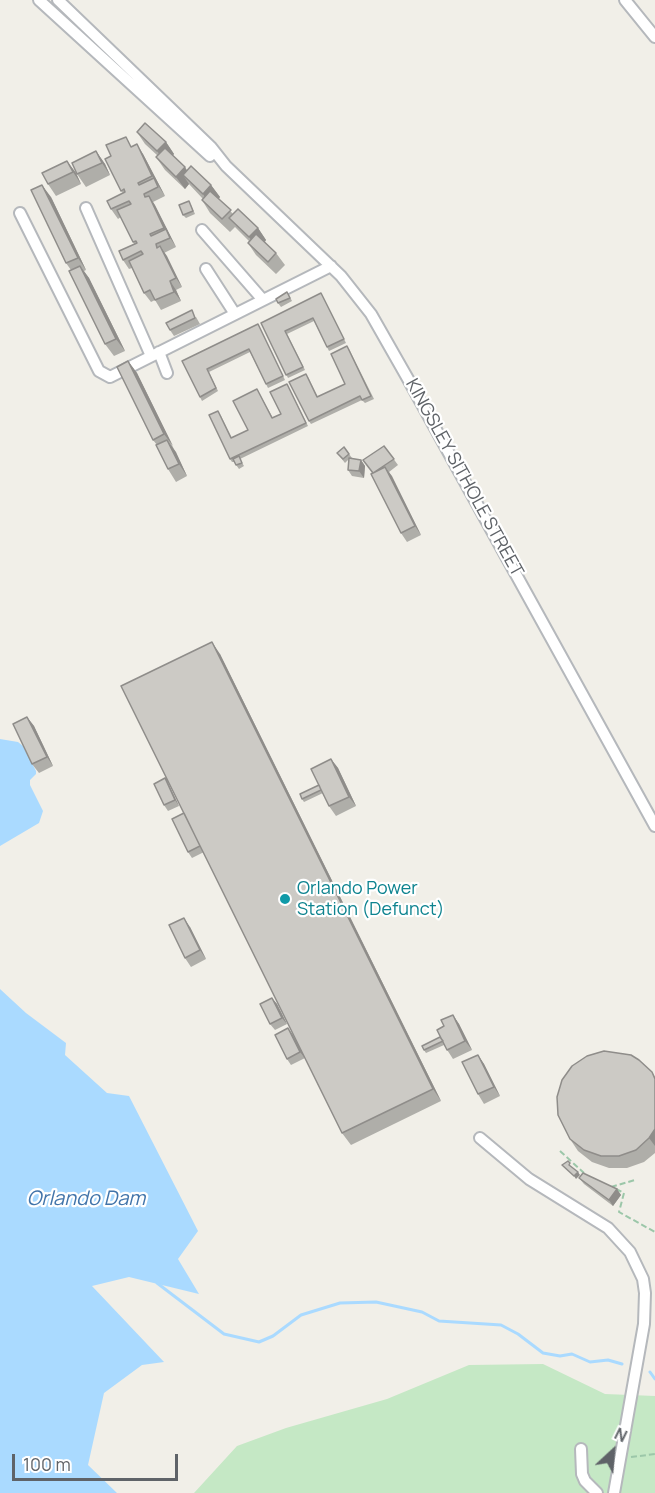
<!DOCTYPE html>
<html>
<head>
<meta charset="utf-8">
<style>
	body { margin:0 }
	#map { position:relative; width:655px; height:1493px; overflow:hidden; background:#f1efe8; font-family:Manrope,sans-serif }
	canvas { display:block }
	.north { position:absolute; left:583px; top:1421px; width:60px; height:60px; -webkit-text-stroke:4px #fff; paint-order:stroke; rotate:26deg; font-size:16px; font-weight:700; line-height:24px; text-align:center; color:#5f6368 }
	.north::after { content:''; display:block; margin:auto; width:21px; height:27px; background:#5f6368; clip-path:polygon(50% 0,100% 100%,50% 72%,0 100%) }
	.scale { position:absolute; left:12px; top:1454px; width:166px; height:27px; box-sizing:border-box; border:3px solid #5f6368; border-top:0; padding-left:8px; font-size:18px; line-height:21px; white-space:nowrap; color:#5f6368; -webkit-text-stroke:4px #fff; paint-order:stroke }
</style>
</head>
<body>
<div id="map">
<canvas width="655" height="1493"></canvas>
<div class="north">N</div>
<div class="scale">100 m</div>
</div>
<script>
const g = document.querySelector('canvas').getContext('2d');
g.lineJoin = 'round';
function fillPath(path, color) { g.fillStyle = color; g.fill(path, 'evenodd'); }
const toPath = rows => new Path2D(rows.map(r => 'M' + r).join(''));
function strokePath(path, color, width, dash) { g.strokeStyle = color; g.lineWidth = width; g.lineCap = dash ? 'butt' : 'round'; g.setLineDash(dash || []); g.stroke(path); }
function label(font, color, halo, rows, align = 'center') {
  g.font = font + ' Manrope,sans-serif'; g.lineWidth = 4.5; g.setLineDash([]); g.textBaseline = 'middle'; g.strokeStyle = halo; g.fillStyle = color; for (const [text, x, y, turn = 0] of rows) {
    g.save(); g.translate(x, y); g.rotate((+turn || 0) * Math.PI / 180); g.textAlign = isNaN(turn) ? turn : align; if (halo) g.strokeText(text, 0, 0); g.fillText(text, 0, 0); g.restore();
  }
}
const green = toPath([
	[543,1364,605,1394,655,1396,655,1493,194,1493,237,1446,286,1428,387,1399,469,1365]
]);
const water = toPath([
	[0,739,18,742,23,746,36,771,36,774,30,780,30,785,43,811,39,823,0,846],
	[0,989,26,1013,66,1043,65,1055,107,1093,129,1096,198,1231,178,1259,199,1294,129,1277,92,1286,164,1362,142,1365,104,1393,88,1465,117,1493,0,1493]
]);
const stream = toPath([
	[157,1283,224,1334,259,1342,273,1336,301,1315,340,1303,376,1302,422,1312,439,1321,501,1325,518,1334,543,1353,560,1356,572,1354,590,1362,608,1360,622,1364],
	[650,1372,655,1379]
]);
const path = toPath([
	[560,1151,584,1173],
	[611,1187,635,1180],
	[616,1189,624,1193,619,1212,655,1232],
	[631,1457,655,1454]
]);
const minor = toPath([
	[39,0,210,156],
	[58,0,211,147,226,166,341,276,371,314,408,379,655,826],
	[625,0,655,37],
	[86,208,151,356],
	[20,213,99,371,110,377,331,266],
	[202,230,263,300],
	[206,269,235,314],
	[159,352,167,373],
	[480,1138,529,1179,608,1228,630,1252,643,1279,645,1293,644,1324,614,1493],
	[581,1449,582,1474,585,1481,597,1493]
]);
const wall = toPath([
	[137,132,166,142,174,154,172,156,187,171,211,185,220,197,219,199,233,214,258,228,266,240,265,242,276,253,285,265,276,274,256,255,248,243,249,241,235,227,230,232,210,213,202,200,203,199,189,184,185,189,165,170,156,157,158,156,145,144],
	[132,146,143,154,165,196,153,202,176,247,164,253,182,287,176,290,181,301,161,310,155,300,151,302,144,293,132,268,129,269,123,260,134,244,121,217,118,219,111,209,123,193,121,191],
	[96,151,105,164,110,175,86,187,77,174],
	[67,161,76,173,81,184,56,196,48,184],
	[51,197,86,270,84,271,89,278,125,351,114,356,105,344,71,270,66,263],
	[191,205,195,214,186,218,183,215],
	[321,293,346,343,329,351,314,321,287,334,305,370,288,378,261,323],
	[289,295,292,301,281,307,278,303],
	[196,317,200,324,174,336,170,330],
	[258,324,285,380,268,388,250,352,209,372,218,391,202,401,182,361],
	[349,349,374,399,365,403,362,400,311,424,309,421,308,377,318,397,345,384],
	[128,361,137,373,187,476,176,482,168,469,157,445,153,440],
	[287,384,308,426,240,459,244,466,239,469,234,462,232,462,230,459,220,414,232,438,248,430,257,389,273,418,281,414],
	[384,446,398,465,389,472,421,535,407,542,401,533,373,473],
	[344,447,352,458,350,459,361,460,365,466,364,478,352,476,348,470,349,459,345,463,337,453],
	[220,654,441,1101,351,1145,342,1133,204,852,192,858,188,852,184,813],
	[27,717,34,726,53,766,39,773,32,764],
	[331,759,338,768,356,806,336,816,329,806,323,793,304,802,302,799,319,785],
	[165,778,169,785,179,806,168,811,164,805],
	[190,927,206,959,191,967,185,958],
	[272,998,277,1004,287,1024,275,1030,270,1024],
	[453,1015,459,1024,472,1050,453,1059,444,1045,426,1053,424,1050,440,1037,444,1026],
	[288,1028,293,1035,305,1058,291,1065,287,1059],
	[478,1055,484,1064,500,1096,484,1104,478,1094],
	[652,1072,655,1077,655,1153,644,1162,627,1168,609,1168,592,1162,578,1151,570,1139],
	[579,1178,617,1189,621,1195,613,1206,584,1184]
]);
const shadedWall = toPath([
	[166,142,174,154,166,163,157,151],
	[137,144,143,154,165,196,152,176],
	[96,151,105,164,110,175,102,163],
	[67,161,76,173,81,184,73,172],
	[185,167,193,180,183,175,189,184,185,189,176,177],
	[42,185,51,197,86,270,78,258],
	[211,185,220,197,211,207,203,194],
	[149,196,155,205,176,247,164,228],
	[258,228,266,240,258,249,249,237],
	[160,246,167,256,182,287,176,278],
	[80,266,89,278,125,351,116,339],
	[170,281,176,290,181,301,174,292],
	[128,361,137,373,173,446,164,434],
	[167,440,176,452,187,476,179,464],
	[361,460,365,466,364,478,359,471],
	[385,467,392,476,421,535,415,526],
	[212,642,220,654,441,1101,433,1089],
	[27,717,34,726,53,766,47,757],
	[331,759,338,768,356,806,349,797],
	[165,778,169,785,179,806,175,800],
	[184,918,190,927,206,959,200,950],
	[272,998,277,1004,287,1024,282,1018],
	[453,1015,459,1024,472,1050,465,1041],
	[288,1028,293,1035,305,1058,300,1052],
	[478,1055,484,1064,500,1096,494,1087],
	[655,1129,655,1146,649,1138],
	[578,1172,580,1175,576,1179,574,1176],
	[617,1189,621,1195,613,1206,609,1200]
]);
const building = toPath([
	[145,123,166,142,157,151,137,132,145,123],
	[126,137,131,147,137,144,152,176,138,183,139,185,154,178,158,187,144,194,145,197,149,196,164,228,150,234,151,236,166,229,170,238,156,244,157,248,160,246,176,278,170,281,174,292,155,300,150,290,144,293,129,261,143,254,141,251,123,260,119,251,137,243,136,241,133,242,117,210,131,204,129,201,111,209,107,201,125,192,124,189,121,191,105,159,111,156,106,145,126,137],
	[165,148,185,167,176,177,156,157,165,148],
	[96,151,102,163,77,174,72,163,96,151],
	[67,161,73,172,48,184,42,173,67,161],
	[191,166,211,185,203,194,183,175,191,166],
	[42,185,78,258,66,263,31,190,42,185],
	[210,191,231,210,222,219,202,200,210,191],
	[189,201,193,211,183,215,179,205,189,201],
	[238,209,258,228,249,237,229,218,238,209],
	[256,234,276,253,268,262,248,243,256,234],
	[80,266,116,339,105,344,69,271,80,266],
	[287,292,290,298,278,303,276,299,287,292],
	[321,293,344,339,327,347,313,318,285,331,303,367,286,375,261,323,321,293],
	[192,310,195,318,170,330,166,323,192,310],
	[258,324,283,376,266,384,249,349,207,369,216,388,200,397,182,361,258,324],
	[347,346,371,396,362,400,360,396,309,421,289,382,306,374,317,397,345,384,331,354,347,346],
	[128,361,164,434,153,440,117,367,128,361],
	[287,384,306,423,230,459,209,415,218,411,231,438,248,430,233,401,257,389,272,418,281,414,270,392,287,384],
	[167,440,179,464,168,469,156,445,167,440],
	[384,446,394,459,373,473,363,460,384,446],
	[344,447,349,454,343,459,337,453,344,447],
	[239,456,242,463,236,465,233,459,239,456],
	[349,458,361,460,359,471,348,470,349,458],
	[385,467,415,526,401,533,371,474,385,467],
	[212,642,433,1089,342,1133,121,686,212,642],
	[27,717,47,757,32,764,13,724,27,717],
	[331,759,349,797,329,806,311,769,331,759],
	[165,778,175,800,164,805,154,784,165,778],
	[319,785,321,790,302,799,300,794,319,785],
	[184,813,200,846,188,852,172,819,184,813],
	[184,918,200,950,185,958,169,925,184,918],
	[272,998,282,1018,270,1024,260,1004,272,998],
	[453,1015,465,1041,447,1050,437,1030,444,1026,441,1020,453,1015],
	[288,1028,300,1052,287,1059,275,1035,288,1028],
	[440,1037,443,1041,424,1050,422,1046,440,1037],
	[604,1051,631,1055,639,1060,652,1072,655,1079,655,1129,649,1138,636,1150,619,1156,601,1156,584,1150,570,1139,558,1115,557,1097,562,1080,572,1066,587,1056,604,1051],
	[478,1055,494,1087,478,1094,462,1062,478,1055],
	[568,1161,570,1163,569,1165,578,1172,574,1176,562,1165,568,1161],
	[583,1173,617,1189,609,1200,579,1178,583,1173]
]);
const markers = [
	[285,899,6,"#0f9aa8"]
];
const streetNames = [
	["KINGSLEY SITHOLE STREET",464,478,61]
];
const cultureNames = [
	["Orlando Power",297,889],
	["Station (Defunct)",297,910]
];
const waterNames = [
	["Orlando Dam",86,1199]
];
fillPath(green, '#c5e8c5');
fillPath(water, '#aadaff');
strokePath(stream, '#aadaff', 3);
strokePath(minor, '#b5b8bc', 14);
strokePath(path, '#9cc7a9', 2, [6, 3]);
strokePath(minor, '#fff', 10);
fillPath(wall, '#afaea9');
fillPath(shadedWall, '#8f8d8a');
fillPath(building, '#cccac5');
strokePath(building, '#8f8d8a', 1.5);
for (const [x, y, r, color] of markers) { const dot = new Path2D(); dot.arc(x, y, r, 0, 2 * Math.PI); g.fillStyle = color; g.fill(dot); strokePath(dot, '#fff', 2); }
label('18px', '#5f6368', '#fff', streetNames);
label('18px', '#0d838f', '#fff', cultureNames, 'left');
label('italic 20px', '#4174aa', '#fff', waterNames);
</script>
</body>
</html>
